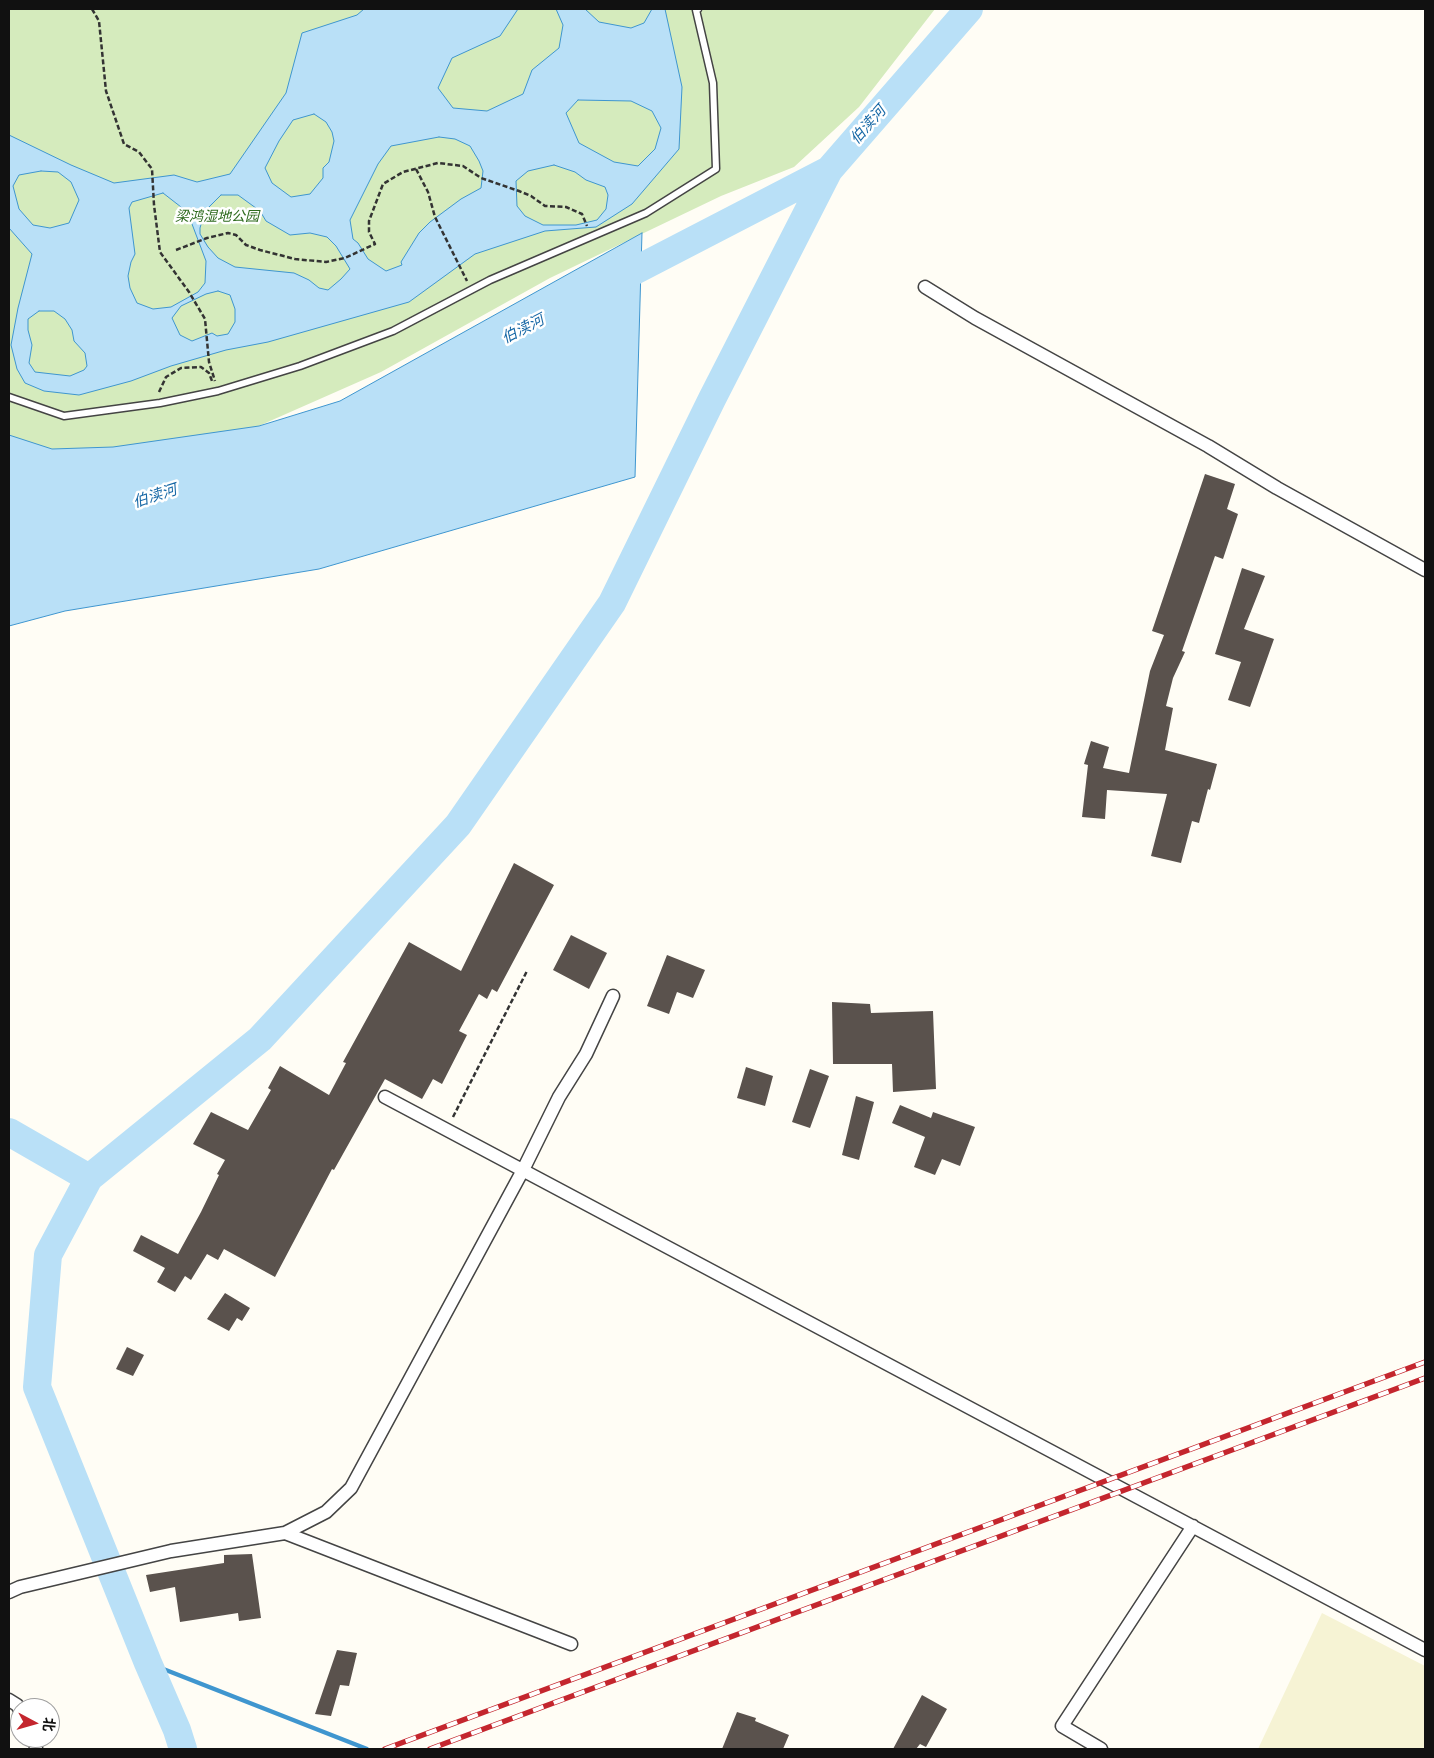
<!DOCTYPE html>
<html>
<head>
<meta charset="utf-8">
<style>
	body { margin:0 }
	#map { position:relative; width:1434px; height:1758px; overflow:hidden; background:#fffdf5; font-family:"Playfair Display","Noto Sans SC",serif }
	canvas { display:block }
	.frame { position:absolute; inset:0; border:10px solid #111; pointer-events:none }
	.north { position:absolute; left:10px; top:1698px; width:50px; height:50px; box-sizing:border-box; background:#fff; border:1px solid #a0a0a0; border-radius:50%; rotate:96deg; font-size:14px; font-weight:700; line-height:20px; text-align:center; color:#111 }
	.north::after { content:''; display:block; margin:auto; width:18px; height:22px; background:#c4262e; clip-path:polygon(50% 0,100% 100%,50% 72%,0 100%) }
</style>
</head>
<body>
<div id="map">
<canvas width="1434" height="1758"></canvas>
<div class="frame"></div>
<div class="north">北</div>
</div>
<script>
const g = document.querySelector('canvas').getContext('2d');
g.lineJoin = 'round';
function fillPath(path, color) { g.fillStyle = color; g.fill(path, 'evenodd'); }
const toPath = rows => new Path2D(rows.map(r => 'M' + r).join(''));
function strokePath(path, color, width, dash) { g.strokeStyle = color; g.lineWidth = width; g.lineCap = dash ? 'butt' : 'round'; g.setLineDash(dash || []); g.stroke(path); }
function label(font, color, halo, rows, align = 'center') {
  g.font = font + ' "Playfair Display","Noto Sans SC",serif'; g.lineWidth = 5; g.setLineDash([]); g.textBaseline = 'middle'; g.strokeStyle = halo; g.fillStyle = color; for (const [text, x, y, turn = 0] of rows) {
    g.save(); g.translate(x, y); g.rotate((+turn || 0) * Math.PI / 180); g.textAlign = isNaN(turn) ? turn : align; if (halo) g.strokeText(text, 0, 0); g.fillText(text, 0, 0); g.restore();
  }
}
const farmland = toPath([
	[1322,1613,1425,1666,1425,1749,1258,1749]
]);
const green = toPath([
	[9,9,935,9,859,107,794,167,721,196,550,278,381,372,236,436,9,506]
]);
const water = toPath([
	[364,9,518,9,500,36,452,58,438,88,453,108,487,111,523,94,532,70,559,48,563,25,556,9,585,9,599,22,631,28,644,23,652,9,665,9,682,87,679,149,632,204,596,227,545,231,475,254,409,302,268,342,226,350,171,366,131,381,79,395,44,391,25,383,17,369,11,345,18,308,32,254,9,228,9,135,71,165,114,183,174,175,197,182,230,174,286,93,302,33,357,15,364,9],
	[578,100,631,101,652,111,661,128,655,149,638,166,614,162,579,143,566,113,578,100],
	[314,114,326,122,332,132,334,141,329,162,323,168,323,178,310,194,291,197,272,183,265,168,279,141,293,120,314,114],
	[439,137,455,139,470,146,479,161,483,171,481,188,461,199,430,222,419,233,401,262,402,265,386,271,368,259,358,243,353,239,350,220,378,164,391,146,439,137],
	[554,165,575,172,586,180,605,187,608,195,606,209,597,220,576,225,543,225,525,216,517,206,516,181,528,171,554,165],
	[41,171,58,172,71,182,79,200,69,223,50,228,33,225,19,209,13,186,19,175,41,171],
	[163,193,181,207,192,224,206,261,205,283,198,292,171,307,153,309,137,303,130,288,128,276,131,262,135,254,129,208,132,202,163,193],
	[221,195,238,195,260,211,266,221,290,235,310,233,327,237,336,246,350,269,341,279,328,290,319,288,309,280,294,273,235,267,218,258,208,247,200,234,200,228,205,211,221,195],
	[218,291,230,295,235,309,235,322,228,334,217,336,212,333,192,341,180,335,172,318,181,306,206,294,218,291],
	[39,311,54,311,65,319,72,330,74,341,85,353,87,366,84,370,70,376,35,372,29,363,32,345,28,330,28,319,39,311],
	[642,233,635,477,319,569,65,611,9,626,9,435,52,449,113,447,259,426,340,401,642,233]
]);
const stream = toPath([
	[148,1663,367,1749]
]);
const river = toPath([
	[607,285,829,170,969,9],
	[9,1132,89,1178,48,1255,37,1387,148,1663,177,1730,183,1749],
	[89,1178,260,1039,458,825,612,603,712,399,829,170]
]);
const building = toPath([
	[1205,474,1235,484,1227,509,1238,514,1223,559,1215,556,1182,651,1185,652,1173,678,1166,706,1173,708,1165,750,1217,764,1210,790,1208,789,1199,823,1192,821,1181,863,1151,856,1167,794,1107,790,1105,819,1082,817,1088,765,1084,764,1091,741,1109,747,1103,768,1129,773,1150,671,1164,635,1152,631],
	[1242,568,1265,576,1244,629,1274,639,1250,707,1228,700,1241,662,1215,654],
	[514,863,554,885,497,992,492,989,487,999,479,994,459,1031,467,1035,442,1084,433,1079,422,1099,385,1079,334,1170,332,1169,275,1277,224,1249,218,1260,207,1254,191,1280,185,1276,175,1292,157,1282,165,1268,133,1251,141,1235,178,1254,201,1212,219,1175,217,1174,225,1160,193,1144,211,1112,248,1130,271,1090,268,1088,280,1066,329,1095,346,1063,343,1062,409,942,461,971],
	[571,935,607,953,589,989,553,970],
	[667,955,705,970,693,998,677,992,669,1014,647,1006],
	[832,1002,870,1004,871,1013,933,1011,936,1089,893,1092,892,1064,833,1064],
	[746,1067,773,1076,765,1106,737,1098],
	[810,1069,829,1076,810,1128,792,1122],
	[856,1096,874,1102,859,1160,842,1155],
	[900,1105,931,1118,933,1112,975,1127,960,1166,942,1159,935,1175,914,1167,925,1137,892,1123],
	[225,1293,250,1308,242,1321,237,1318,229,1331,207,1319],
	[127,1347,144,1355,133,1376,116,1369],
	[252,1554,261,1618,239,1621,238,1613,180,1622,175,1587,150,1592,146,1575,224,1563,224,1555],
	[337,1650,357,1653,349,1686,340,1685,331,1716,315,1714],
	[922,1695,947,1709,926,1747,920,1744,916,1749,893,1749],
	[737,1712,756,1718,755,1721,789,1735,783,1749,722,1749]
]);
const path = toPath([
	[92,9,99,21,106,91,124,144,139,152,152,169,154,205,160,252,189,292,205,319,209,362,215,381],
	[416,169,428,192,435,217,467,281],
	[176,250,207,238,228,233,236,235,246,245,260,250,295,259,326,262,345,258,375,244,369,232,369,221,383,184,403,172,438,163,463,166,481,178,519,191,531,196,545,206,566,207,582,214,587,226],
	[159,392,166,377,181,368,201,367,209,373,212,381],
	[453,1117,527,971]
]);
const lane = toPath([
	[9,397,64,416,160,403,218,391,300,366,393,331,490,280,646,213,716,169,713,83,696,10,698,9]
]);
const street = toPath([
	[925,287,975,318,1208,446,1277,488,1425,570],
	[385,1097,1425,1650],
	[285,1533,571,1644],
	[9,1592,20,1587,171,1551,285,1533,326,1512,351,1488,523,1170,559,1097,586,1054,613,996],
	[9,1700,17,1705,20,1710],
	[35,1738,36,1749],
	[1101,1749,1062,1726,1193,1526]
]);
const rail = toPath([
	[385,1749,1425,1362],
	[430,1749,1425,1378]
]);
const parkNames = [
	["梁鸿湿地公园",217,217]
];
const waterNames = [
	["伯渎河",868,125,-49],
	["伯渎河",523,329,-27],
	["伯渎河",155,496,-18]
];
fillPath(farmland, '#f6f3d4');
fillPath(green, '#d5ebbd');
fillPath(water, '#b9e0f7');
strokePath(water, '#3f96cf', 1);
strokePath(stream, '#3f96cf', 4.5);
strokePath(river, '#b9e0f7', 28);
fillPath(building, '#5a524d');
strokePath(lane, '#444', 9);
strokePath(street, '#444', 15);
strokePath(path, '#333', 2.5, [5, 2.5]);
strokePath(lane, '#fff', 6);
strokePath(street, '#fff', 12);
strokePath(rail, '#c4262e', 5.5);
strokePath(rail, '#fff', 4, [11]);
label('italic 14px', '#2f6b1f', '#fff', parkNames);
label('italic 15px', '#1768a6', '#fff', waterNames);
</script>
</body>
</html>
